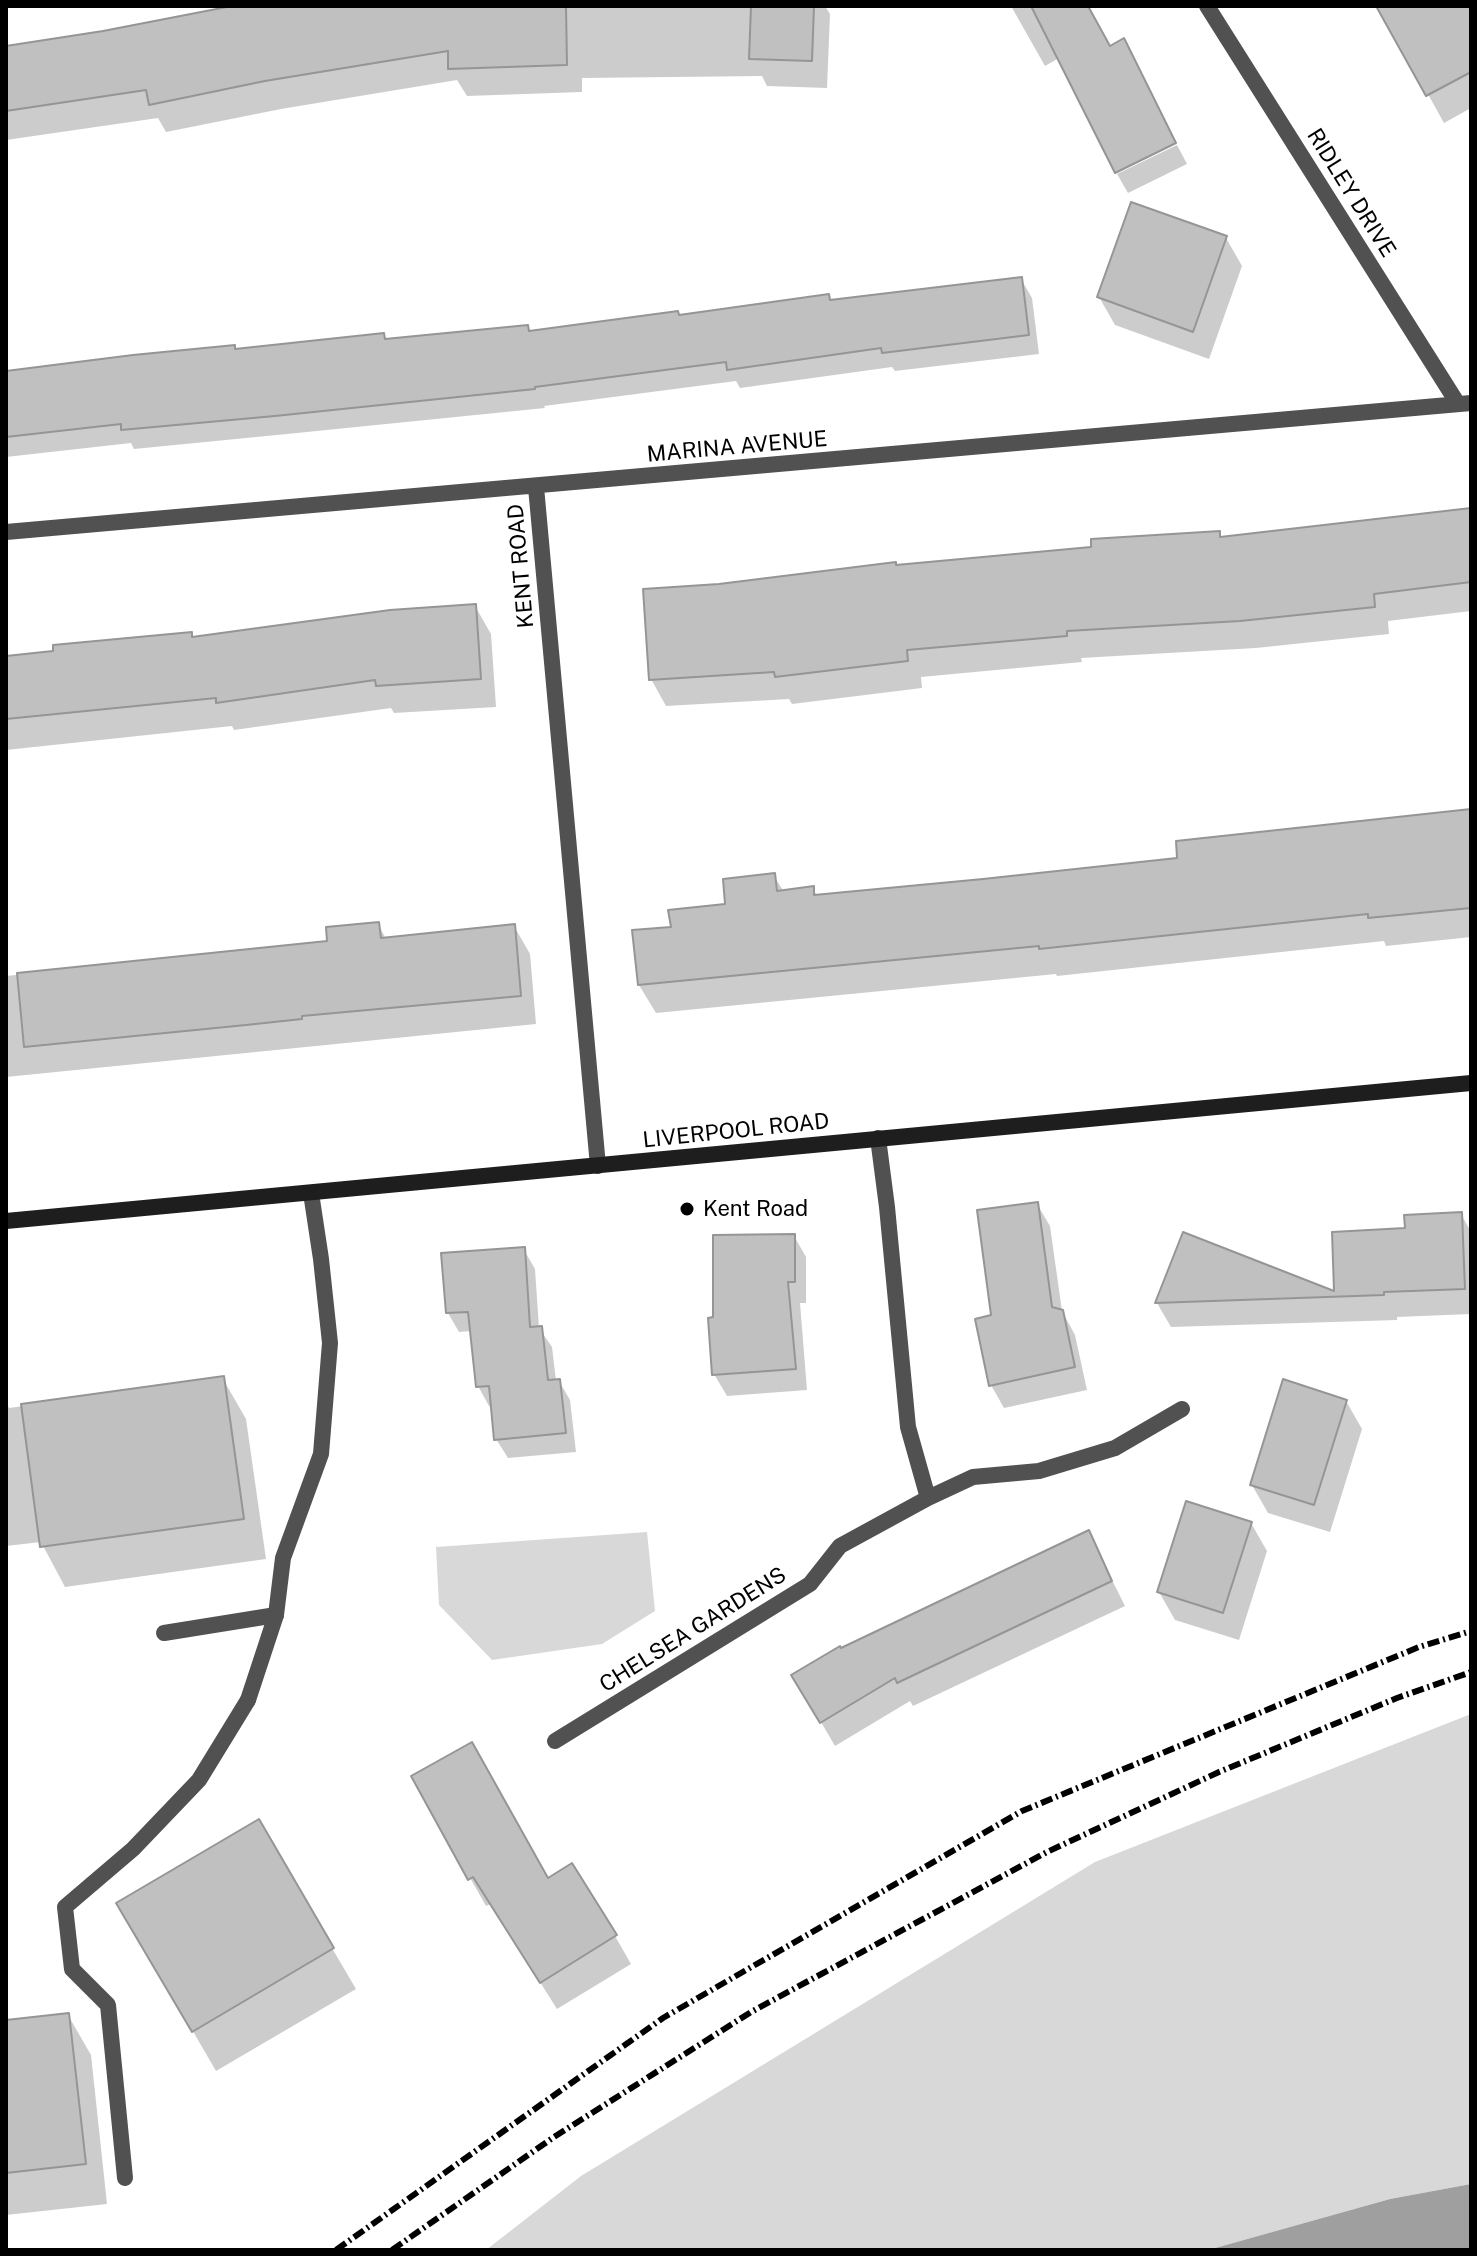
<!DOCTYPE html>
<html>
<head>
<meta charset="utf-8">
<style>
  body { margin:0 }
  #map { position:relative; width:1477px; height:2256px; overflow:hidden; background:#fff; font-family:"Public Sans",sans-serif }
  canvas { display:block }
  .frame { position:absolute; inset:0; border:8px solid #000; pointer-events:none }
</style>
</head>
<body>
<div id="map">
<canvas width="1477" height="2256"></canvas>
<div class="frame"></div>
</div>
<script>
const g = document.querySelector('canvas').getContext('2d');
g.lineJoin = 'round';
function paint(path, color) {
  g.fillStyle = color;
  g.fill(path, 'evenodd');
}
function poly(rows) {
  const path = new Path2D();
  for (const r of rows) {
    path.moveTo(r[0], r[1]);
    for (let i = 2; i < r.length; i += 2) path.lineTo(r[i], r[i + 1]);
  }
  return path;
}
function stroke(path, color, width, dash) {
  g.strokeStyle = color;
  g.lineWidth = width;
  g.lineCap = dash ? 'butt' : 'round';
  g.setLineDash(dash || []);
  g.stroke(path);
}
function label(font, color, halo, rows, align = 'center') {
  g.font = font + ' "Public Sans",sans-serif';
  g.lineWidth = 8;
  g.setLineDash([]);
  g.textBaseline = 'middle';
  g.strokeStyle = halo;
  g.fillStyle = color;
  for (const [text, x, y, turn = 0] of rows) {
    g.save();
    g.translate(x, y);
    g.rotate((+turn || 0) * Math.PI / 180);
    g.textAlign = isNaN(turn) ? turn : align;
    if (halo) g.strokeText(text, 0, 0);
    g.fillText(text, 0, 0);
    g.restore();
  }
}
const green = poly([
  [647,1532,655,1611,602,1644,492,1660,439,1605,436,1547],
  [1471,1714,1471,2184,1390,2199,1208,2250,486,2250,581,2176,1095,1862]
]);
const water = poly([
  [1471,2184,1471,2250,1208,2250,1390,2199]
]);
const shadow = poly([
  [242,6,825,6,830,14,827,88,767,86,762,76,582,78,582,92,467,96,457,80,281,109,166,132,158,118,6,140,6,48,103,33],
  [1011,6,1086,6,1109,48,1135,62,1059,58,1045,66],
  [1379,6,1471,6,1471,108,1444,123],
  [1177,145,1187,164,1128,193,1117,174],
  [1226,238,1242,266,1209,359,1115,325,1099,297],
  [1021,279,1032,298,1039,354,895,371,892,367,740,388,736,381,544,406,545,408,287,434,134,449,131,443,6,457,6,373,383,335,387,341,527,327,531,333,679,317,828,296,831,302],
  [1471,510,1471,611,1388,621,1389,634,1256,648,1081,658,1082,662,921,677,922,688,792,704,789,699,666,706,651,679,896,567,1093,549,1218,533,1222,539],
  [475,606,491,634,496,707,394,713,391,708,234,730,232,726,6,750,6,658,191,634,193,639],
  [1471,811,1471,937,1386,946,1384,941,1057,976,1056,974,656,1013,639,985,673,928,728,906,774,876,784,892,813,888,817,896,1180,860],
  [378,924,386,939,514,926,530,954,536,1024,6,1077,6,976,330,942],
  [1037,1204,1050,1226,1062,1311,1075,1335,1087,1390,1004,1408,991,1385,993,1317],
  [1461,1214,1471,1232,1471,1314,1397,1317,1397,1320,1171,1327,1157,1303,1336,1294,1407,1230],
  [794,1236,806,1257,806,1303,800,1303,807,1390,727,1396,714,1374,715,1319],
  [524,1250,535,1269,539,1328,552,1347,556,1381,559,1381,570,1400,576,1452,508,1458,496,1439,493,1406,489,1406,478,1386,472,1331,459,1332,448,1313],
  [223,1379,246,1419,266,1559,65,1587,41,1542,6,1546,6,1402,9,1408],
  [1346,1401,1362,1429,1330,1532,1268,1513,1252,1485],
  [1251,1523,1267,1551,1239,1640,1175,1620,1159,1592],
  [1088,1532,1125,1606,913,1706,910,1701,835,1746,794,1676,840,1650],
  [413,1777,548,1880,615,1936,631,1964,557,2009,491,1904,486,1906],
  [258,1822,356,1989,216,2071,119,1904],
  [68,2015,91,2055,107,2204,6,2215,6,2022]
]);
const building = poly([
  [232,6,566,6,567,65,448,69,448,51,265,81,149,105,146,90,6,111,6,46,103,31,232,6],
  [751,6,814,6,812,61,749,59,751,6],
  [1031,6,1088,6,1110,46,1124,38,1176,143,1115,173,1031,6],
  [1376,6,1471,6,1471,72,1426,96,1376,6],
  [1131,202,1227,236,1193,332,1097,297,1131,202],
  [1022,277,1029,335,882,353,881,348,727,370,726,362,535,387,535,389,275,416,121,430,121,424,6,437,6,371,133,355,235,345,235,349,384,333,385,339,528,325,529,331,678,311,679,315,829,294,830,300,1022,277],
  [1471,508,1471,582,1374,594,1375,607,1240,621,1067,631,1067,636,907,650,908,661,775,677,774,672,649,680,643,589,719,584,896,562,896,565,1091,547,1091,539,1220,531,1220,537,1471,508],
  [476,604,481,679,376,686,375,680,216,703,216,698,6,719,6,656,53,651,53,645,192,632,192,637,390,610,476,604],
  [1471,809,1471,908,1368,918,1368,914,1039,949,1039,946,638,985,632,930,671,927,668,910,725,904,723,879,775,873,777,891,814,886,814,895,983,879,1177,858,1176,841,1471,809],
  [379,922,381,938,515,924,521,996,302,1016,302,1019,246,1025,24,1047,17,973,327,941,326,927,379,922],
  [1038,1202,1052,1307,1063,1310,1075,1367,989,1386,975,1319,991,1315,977,1210,1038,1202],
  [1462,1212,1465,1289,1384,1292,1384,1295,1155,1303,1183,1232,1334,1291,1332,1232,1405,1228,1404,1215,1462,1212],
  [795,1234,795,1282,788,1282,796,1369,712,1375,708,1318,713,1317,713,1235,795,1234],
  [525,1247,530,1327,542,1326,548,1380,560,1379,566,1433,494,1440,489,1386,476,1387,468,1312,446,1313,441,1253,525,1247],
  [224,1376,244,1519,40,1547,21,1404,224,1376],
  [1283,1379,1347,1400,1314,1505,1250,1485,1283,1379],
  [1186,1501,1252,1522,1223,1613,1157,1592,1186,1501],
  [1089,1530,1112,1581,897,1683,895,1678,820,1723,791,1675,840,1646,841,1648,1089,1530],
  [472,1742,548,1878,572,1863,617,1935,540,1983,473,1877,468,1880,411,1776,472,1742],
  [259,1819,334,1948,192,2032,116,1903,259,1819],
  [69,2013,86,2164,6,2173,6,2020,69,2013]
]);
const lane = poly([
  [164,1633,276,1615],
  [125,2178,108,2005,72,1969,65,1907,133,1849,199,1780,248,1700]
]);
const street = poly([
  [1207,6,1458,404],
  [536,487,598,1166],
  [6,532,1471,403],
  [878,1138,887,1207,908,1427,928,1498],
  [248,1700,276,1615,283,1558,321,1454,330,1343,321,1259,311,1193],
  [555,1741,810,1584,840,1546,928,1498,973,1477,1039,1471,1115,1448,1182,1409]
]);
const secondary = poly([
  [6,1221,1471,1083]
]);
const rail = poly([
  [336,2250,663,2018,1022,1811,1419,1647,1471,1631],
  [392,2250,554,2137,751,2012,1047,1852,1219,1772,1397,1698,1471,1672]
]);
const markers = [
  [687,1209,8,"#000"]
];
const streetNames = [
  ["RIDLEY DRIVE",1351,193,58],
  ["MARINA AVENUE",737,447,-5],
  ["KENT ROAD",521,566,-95],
  ["LIVERPOOL ROAD",736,1131,-6],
  ["CHELSEA GARDENS",693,1630,-32]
];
const poiNames = [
  ["Kent Road",703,1209]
];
paint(green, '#d8d8d8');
paint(water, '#9f9f9f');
paint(shadow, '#0003');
paint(building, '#c0c0c0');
stroke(building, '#959595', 2);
stroke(lane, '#515151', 16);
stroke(street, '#515151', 16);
stroke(secondary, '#1e1e1e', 16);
stroke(rail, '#000', 6, [12, 4, 2, 4]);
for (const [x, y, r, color] of markers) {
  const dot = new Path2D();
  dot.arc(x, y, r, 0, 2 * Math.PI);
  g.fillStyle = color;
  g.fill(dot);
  stroke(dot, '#fff', 3);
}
label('22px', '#000', '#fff', streetNames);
label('22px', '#000', '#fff', poiNames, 'left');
</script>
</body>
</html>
